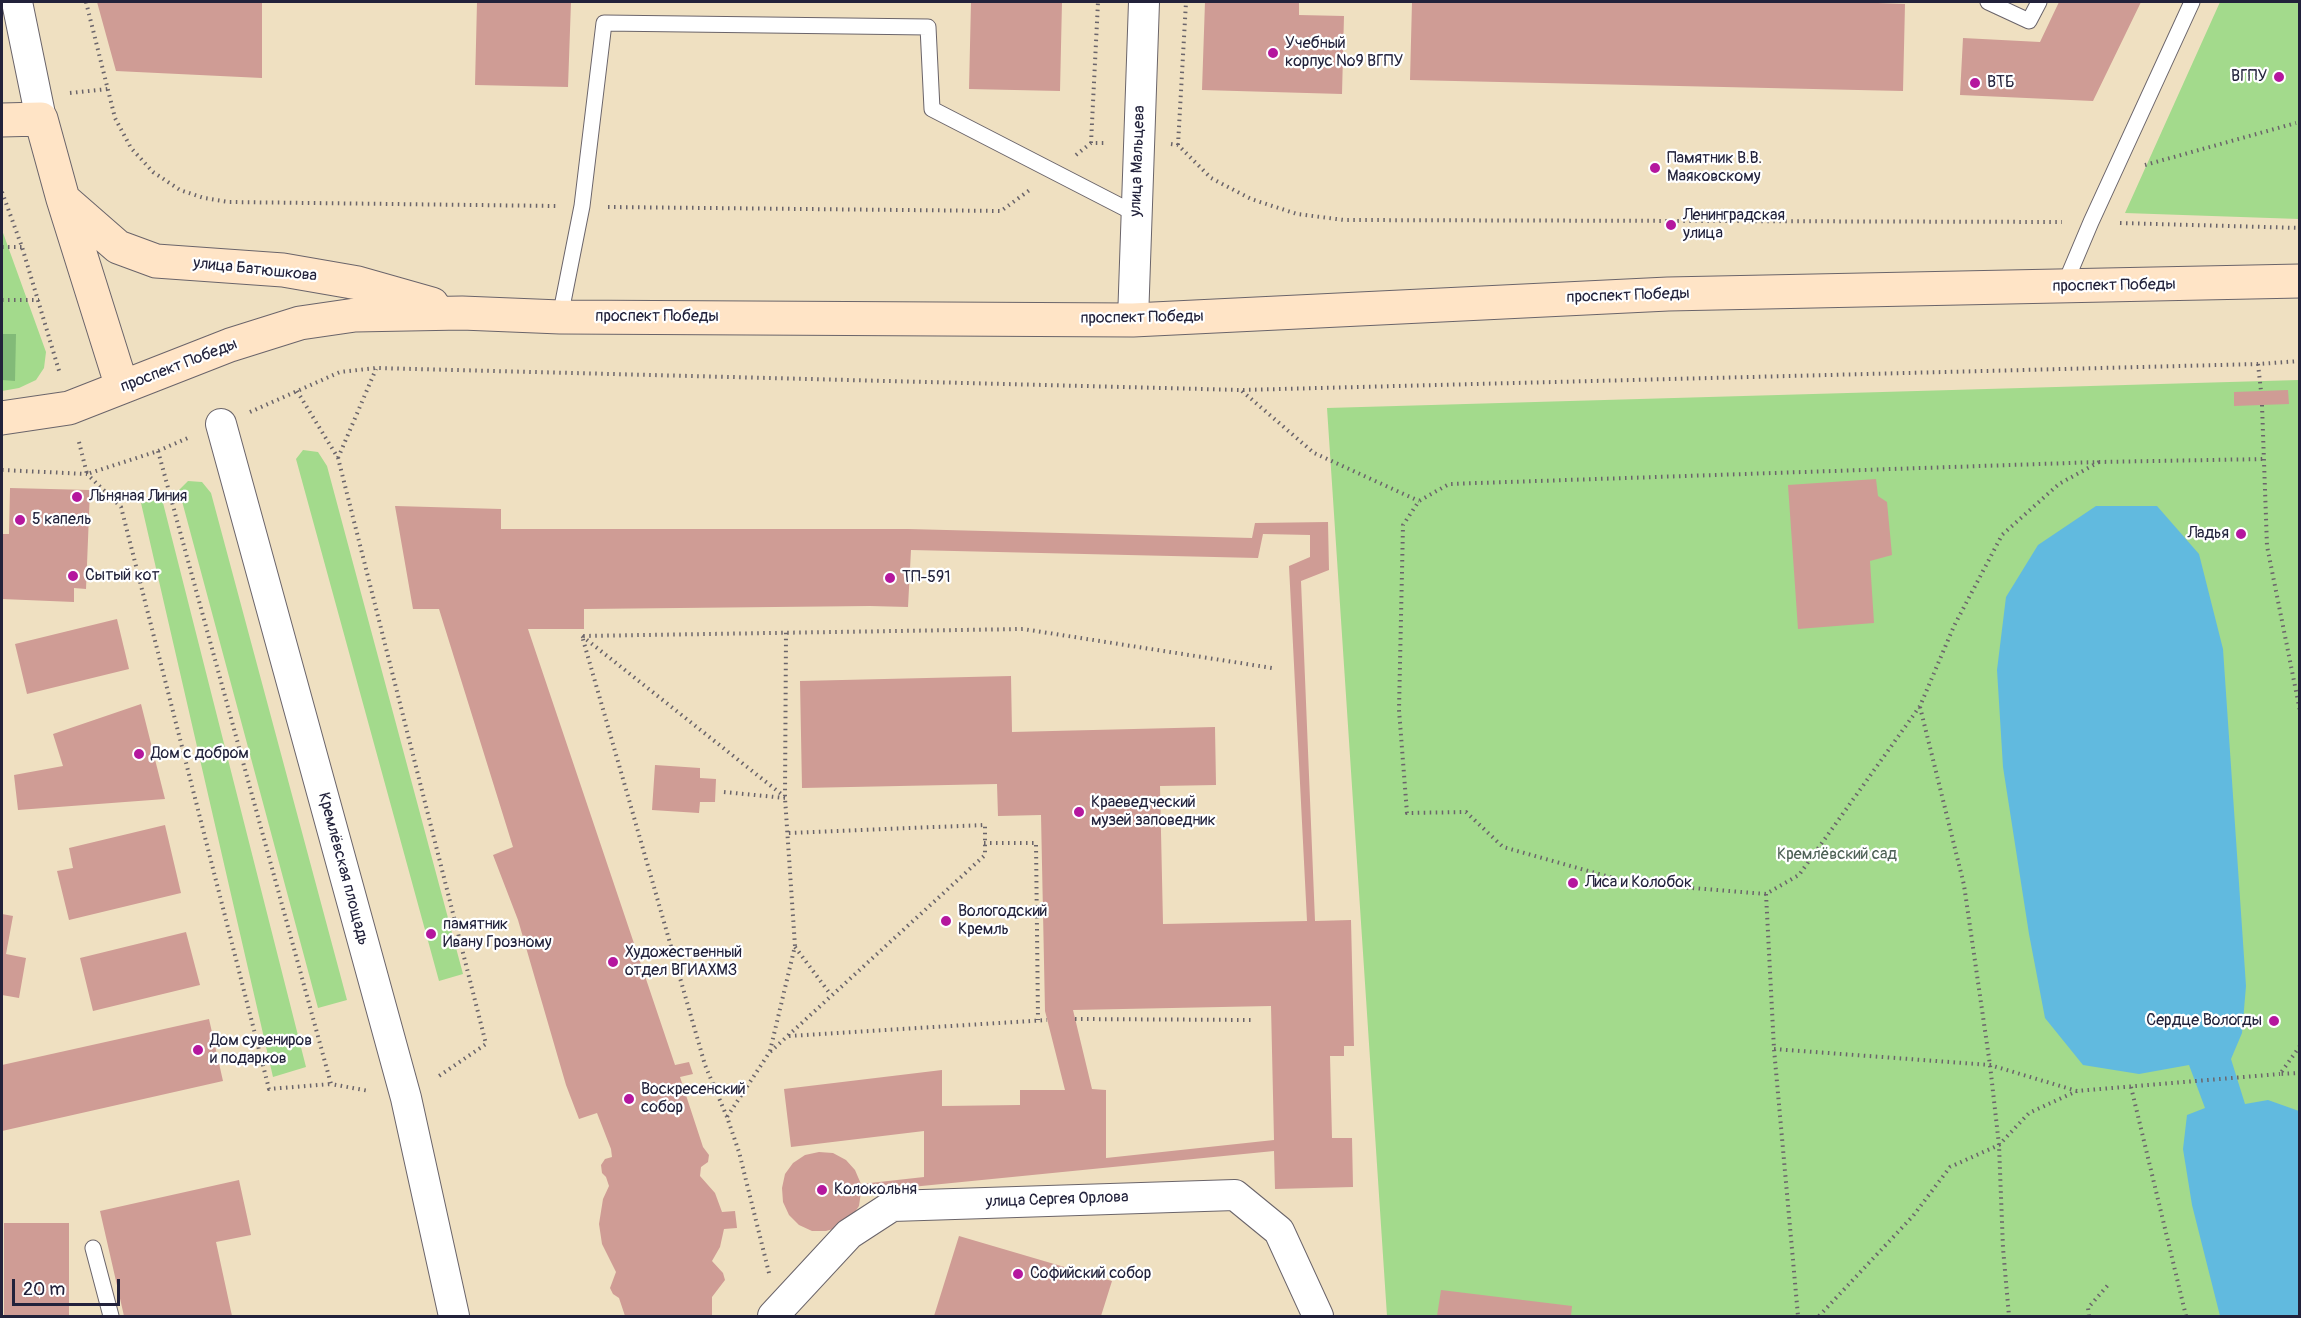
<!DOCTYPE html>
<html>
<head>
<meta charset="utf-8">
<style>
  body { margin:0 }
  #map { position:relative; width:2301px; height:1318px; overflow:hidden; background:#efe0c1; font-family:Pangolin,sans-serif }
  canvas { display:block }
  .frame { position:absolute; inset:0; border:3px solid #22223b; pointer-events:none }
  .scale { position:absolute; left:12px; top:1279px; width:108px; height:27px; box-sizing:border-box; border:3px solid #22223b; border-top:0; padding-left:8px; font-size:18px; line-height:21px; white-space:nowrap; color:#22223b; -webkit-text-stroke:4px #fff; paint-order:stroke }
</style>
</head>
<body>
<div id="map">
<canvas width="2301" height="1318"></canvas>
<div class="frame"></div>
<div class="scale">20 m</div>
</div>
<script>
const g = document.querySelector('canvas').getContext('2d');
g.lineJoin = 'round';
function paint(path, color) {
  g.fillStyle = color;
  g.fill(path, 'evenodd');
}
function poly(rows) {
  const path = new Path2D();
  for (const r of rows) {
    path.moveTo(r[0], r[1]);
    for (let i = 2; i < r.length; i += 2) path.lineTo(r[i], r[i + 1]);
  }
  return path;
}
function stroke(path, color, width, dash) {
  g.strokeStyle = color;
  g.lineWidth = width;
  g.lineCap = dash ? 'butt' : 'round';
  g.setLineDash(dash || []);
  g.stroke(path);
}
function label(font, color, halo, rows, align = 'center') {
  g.font = font + ' Pangolin,sans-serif';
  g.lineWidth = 4.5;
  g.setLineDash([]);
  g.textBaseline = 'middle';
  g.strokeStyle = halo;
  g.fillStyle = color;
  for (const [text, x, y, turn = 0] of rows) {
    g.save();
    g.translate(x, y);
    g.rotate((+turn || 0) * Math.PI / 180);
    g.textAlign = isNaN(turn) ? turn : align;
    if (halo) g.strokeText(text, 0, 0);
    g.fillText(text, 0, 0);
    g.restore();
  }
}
const green = poly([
  [2220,2,2299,2,2299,219,2125,213],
  [2,230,46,352,44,368,36,380,19,388,2,391],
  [2299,380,2299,1316,1387,1316,1327,408],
  [303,450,318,452,327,466,463,974,439,981,296,459],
  [188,481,202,482,211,493,347,1000,318,1008,179,490],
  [162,499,306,1067,273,1077,141,503]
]);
const forest = poly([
  [2,334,16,334,15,381,2,380]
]);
const water = poly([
  [2096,506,2157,506,2199,554,2223,649,2246,986,2242,1033,2231,1059,2245,1104,2268,1100,2299,1111,2299,1316,2220,1316,2192,1205,2183,1149,2187,1115,2205,1108,2189,1065,2139,1074,2083,1065,2045,1018,2029,934,2003,767,1997,670,2006,597,2038,545]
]);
const building = poly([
  [97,2,262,2,262,78,116,71],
  [477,2,571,2,568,87,475,85],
  [971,2,1062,2,1060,91,969,89],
  [1205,2,1299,2,1299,15,1344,16,1342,94,1202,90],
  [1412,2,1851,2,1905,4,1903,91,1410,80],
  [2059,2,2141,2,2093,101,1960,95,1963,38,2040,42],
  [2288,390,2289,404,2234,406,2234,392],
  [1876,479,1878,496,1887,502,1892,555,1870,561,1874,623,1798,629,1788,485],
  [10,488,90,490,86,589,74,588,74,602,2,599,2,534,9,534],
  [395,506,501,509,501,529,908,529,1252,538,1255,523,1328,522,1329,570,1301,581,1315,921,1351,920,1354,1046,1344,1046,1344,1056,1330,1056,1332,1138,1352,1138,1353,1187,1275,1189,1274,1151,861,1192,859,1206,851,1218,840,1227,826,1231,812,1231,799,1225,789,1215,783,1202,782,1188,785,1174,793,1163,805,1155,819,1152,833,1153,846,1160,855,1170,861,1184,924,1177,924,1131,791,1147,784,1089,942,1070,942,1106,1020,1105,1020,1090,1065,1090,1045,1011,1041,815,998,816,997,784,802,788,800,681,1011,676,1012,732,1215,727,1216,785,1160,786,1163,924,1307,921,1289,566,1310,557,1310,535,1263,534,1258,558,911,550,908,607,870,606,584,609,584,629,528,629,675,1065,689,1062,693,1074,680,1077,703,1147,709,1155,708,1162,701,1167,700,1176,715,1193,722,1212,735,1211,737,1228,724,1229,720,1247,712,1261,723,1273,725,1280,712,1297,712,1316,625,1316,619,1298,613,1294,610,1288,616,1272,602,1244,599,1224,603,1199,609,1186,606,1177,602,1173,601,1165,605,1159,612,1157,611,1149,597,1113,579,1119,566,1085,518,920,493,855,513,847,439,609,413,609],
  [1271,1006,1274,1140,1106,1158,1106,1090,1092,1089,1073,1010],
  [117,619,129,669,27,694,15,644],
  [141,704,165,799,18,810,14,775,63,766,53,734],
  [655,765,700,768,700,778,716,779,715,802,700,802,699,813,652,810],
  [165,825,181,893,69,920,57,871,73,868,69,848],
  [2,914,13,916,6,954,26,958,19,998,2,995],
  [186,932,200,985,93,1011,80,958],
  [209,1019,223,1081,2,1131,2,1065],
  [239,1180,251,1235,216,1242,232,1316,124,1316,100,1211],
  [4,1223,69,1223,69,1316,4,1316],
  [959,1236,1112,1281,1101,1316,934,1316],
  [1441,1290,1572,1306,1571,1316,1437,1316]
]);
const path = poly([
  [86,2,115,118,131,148,153,172,180,190,204,198,229,202,556,206],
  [70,93,108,89],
  [1091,143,1098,2],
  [1171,144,1178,145,1211,178,1251,199,1297,214,1344,220,2062,222],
  [1178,145,1186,2],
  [1076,155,1091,143,1106,143],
  [2145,165,2296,123],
  [2,192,22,247,60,374],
  [608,207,1001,211,1031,189],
  [2120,223,2300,228],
  [2,247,22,247],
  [2,300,39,300],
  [2258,364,2261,391],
  [297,391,338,458,486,1044,436,1078],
  [1242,391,1314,453,1419,501],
  [2262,405,2267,546,2300,711],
  [250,412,340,372,376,368,1241,390,2258,364,2300,361],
  [79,442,87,474,158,451,190,437],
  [158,451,331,1084,369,1091],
  [338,458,376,369],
  [2099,462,2059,484,2002,535,1954,626,1920,706,1799,875,1766,894,1631,883,1503,847,1466,812,1407,813,1399,710,1403,525,1419,501,1449,484,2099,462,2265,459],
  [2,470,87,474,121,507,269,1089,331,1084],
  [582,636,785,797],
  [1920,707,1964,885,1990,1065,1999,1145,2003,1248,2009,1316],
  [724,792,785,798],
  [984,843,1036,843,1038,1020],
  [1766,894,1774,1049,1798,1316],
  [795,947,831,995],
  [1075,1019,1251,1020],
  [789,1036,1047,1020],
  [2300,1046,2280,1074,2300,1073],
  [1774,1049,1990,1065,2077,1091,2280,1074],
  [770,1051,795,946,785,798,786,632],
  [2131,1087,2186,1316],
  [727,1117,705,1065,582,636,1023,629,1272,668],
  [769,1273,739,1152,727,1117,769,1053,985,855,985,825,788,833],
  [1819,1316,1913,1216,1950,1167,1999,1145,2029,1113,2077,1091],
  [2089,1316,2088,1308,2108,1285]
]);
const lane = poly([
  [1988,2,2029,21,2039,2],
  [2064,286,2091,222,2192,2],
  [560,317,582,206,604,23,928,27,932,109,1136,214],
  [93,1248,111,1316]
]);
const street = poly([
  [17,2,41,119],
  [1133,320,1144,2],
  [221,424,406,1098,454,1316],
  [773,1316,849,1234,892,1206,1235,1195,1279,1231,1318,1316]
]);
const secondary = poly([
  [2,120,41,119,63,199,122,387],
  [63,199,118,247,156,261,283,270,358,283,432,304],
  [2,418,69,408,230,345,300,323,355,315,462,313,560,317,1133,320,1668,294,2300,281]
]);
const markers = [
  [1273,53,6,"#b5179e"],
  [2279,77,6,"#b5179e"],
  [1975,83,6,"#b5179e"],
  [1655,168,6,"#b5179e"],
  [1671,225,6,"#b5179e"],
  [77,497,6,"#b5179e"],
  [20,520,6,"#b5179e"],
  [2241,534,6,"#b5179e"],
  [73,576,6,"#b5179e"],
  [890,578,6,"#b5179e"],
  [139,754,6,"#b5179e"],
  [1079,812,6,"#b5179e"],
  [1573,883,6,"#b5179e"],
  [946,921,6,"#b5179e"],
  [431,934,6,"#b5179e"],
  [613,962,6,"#b5179e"],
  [2274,1021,6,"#b5179e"],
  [198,1050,6,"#b5179e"],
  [629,1099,6,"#b5179e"],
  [822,1190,6,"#b5179e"],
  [1018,1274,6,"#b5179e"]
];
const poiNames = [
  ["Учебный",1285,44],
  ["корпус №9 ВГПУ",1285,62],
  ["ВГПУ",2267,77,"right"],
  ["ВТБ",1987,83],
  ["Памятник В.В.",1667,159],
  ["Маяковскому",1667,177],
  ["Ленинградская",1683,216],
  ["улица",1683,234],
  ["Льняная Линия",89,497],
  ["5 капель",32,520],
  ["Ладья",2229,534,"right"],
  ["Сытый кот",85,576],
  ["ТП-591",902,578],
  ["Дом с добром",151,754],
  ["Краеведческий",1091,803],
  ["музей заповедник",1091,821],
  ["Лиса и Колобок",1585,883],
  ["Вологодский",958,912],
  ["Кремль",958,930],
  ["памятник",443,925],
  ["Ивану Грозному",443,943],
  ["Художественный",625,953],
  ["отдел ВГИАХМЗ",625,971],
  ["Сердце Вологды",2262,1021,"right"],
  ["Дом сувениров",210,1041],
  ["и подарков",210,1059],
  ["Воскресенский",641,1090],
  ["собор",641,1108],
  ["Колокольня",834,1190],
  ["Софийский собор",1030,1274]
];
const streetNames = [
  ["улица Мальцева",1138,161,-88],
  ["улица Батюшкова",255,270,6],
  ["проспект Победы",2114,286,-1],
  ["проспект Победы",1628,296,-2],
  ["проспект Победы",657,317],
  ["проспект Победы",1142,318,-1],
  ["проспект Победы",179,366,-21],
  ["Кремлёвская площадь",343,869,75],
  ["улица Сергея Орлова",1057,1200,-2]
];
const parkNames = [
  ["Кремлёвский сад",1837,855]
];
paint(green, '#a3da8c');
paint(forest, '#82ba78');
paint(water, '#61badf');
paint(building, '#cf9c95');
stroke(lane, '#6a646a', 17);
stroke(street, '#6a646a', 32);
stroke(secondary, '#6a646a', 35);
stroke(path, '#6a646a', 4, [1.5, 4.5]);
stroke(lane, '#fff', 15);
stroke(street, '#fff', 30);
stroke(secondary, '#ffe4c6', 33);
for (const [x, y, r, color] of markers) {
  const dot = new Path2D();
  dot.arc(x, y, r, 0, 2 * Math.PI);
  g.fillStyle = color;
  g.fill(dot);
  stroke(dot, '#fff', 2);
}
label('16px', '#22223b', '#fff', poiNames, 'left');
label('16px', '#22223b', '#fff', streetNames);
label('16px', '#4f6257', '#fff', parkNames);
</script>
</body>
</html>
